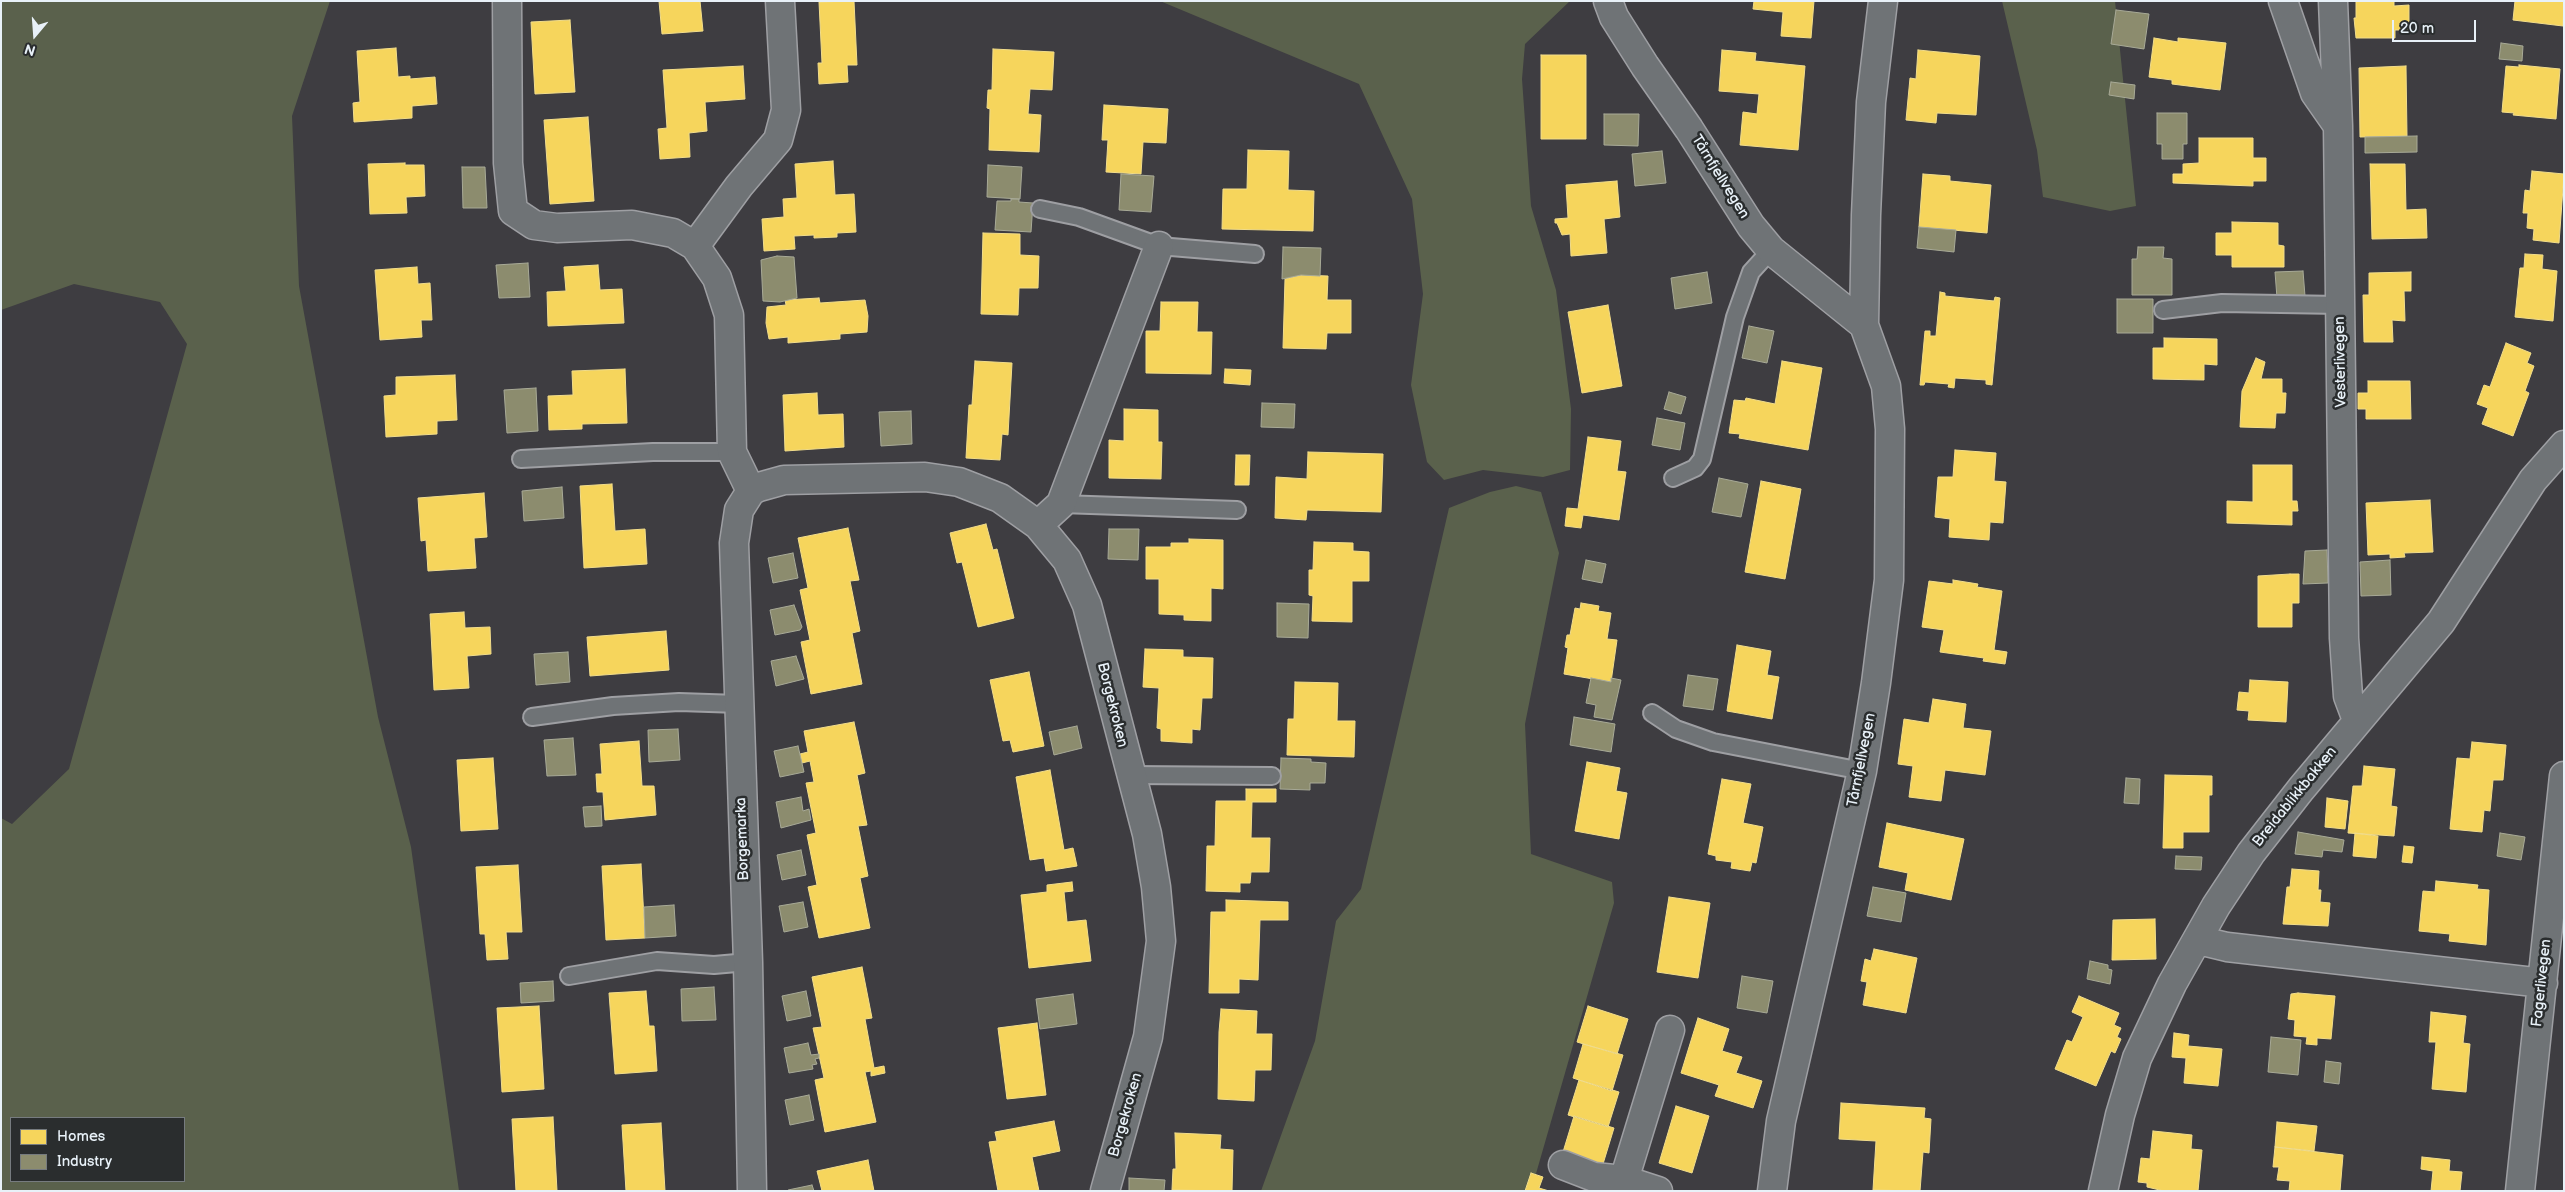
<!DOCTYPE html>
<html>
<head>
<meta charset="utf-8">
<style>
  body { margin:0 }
  #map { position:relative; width:2565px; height:1192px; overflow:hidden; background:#3e3d41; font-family:"Balsamiq Sans",sans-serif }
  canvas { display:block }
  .frame { position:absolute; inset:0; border:2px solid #e8f1f8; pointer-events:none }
  .legend { position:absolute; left:10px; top:1117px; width:175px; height:65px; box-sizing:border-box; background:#2a2d2e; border:1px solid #767b7f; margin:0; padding:6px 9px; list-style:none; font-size:15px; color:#e8f1f8 }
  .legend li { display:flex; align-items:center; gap:10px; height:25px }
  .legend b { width:25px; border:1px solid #767b7f }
  .north { position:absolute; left:10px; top:10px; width:50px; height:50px; -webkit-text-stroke:4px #2a2d2e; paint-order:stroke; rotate:198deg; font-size:14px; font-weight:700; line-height:20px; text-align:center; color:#e8f1f8 }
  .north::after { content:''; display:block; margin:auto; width:18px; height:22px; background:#e8f1f8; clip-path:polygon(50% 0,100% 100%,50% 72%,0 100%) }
  .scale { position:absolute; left:2392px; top:20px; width:84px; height:22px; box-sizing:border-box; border:2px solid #e8f1f8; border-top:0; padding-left:6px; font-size:15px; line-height:18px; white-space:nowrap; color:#e8f1f8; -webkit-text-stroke:4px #2a2d2e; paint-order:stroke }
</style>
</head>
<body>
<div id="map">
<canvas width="2565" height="1192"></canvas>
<div class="frame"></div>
<ul class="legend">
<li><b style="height:14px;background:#f6d55c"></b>Homes</li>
<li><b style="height:14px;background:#8c8c6e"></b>Industry</li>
</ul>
<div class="north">N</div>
<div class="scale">20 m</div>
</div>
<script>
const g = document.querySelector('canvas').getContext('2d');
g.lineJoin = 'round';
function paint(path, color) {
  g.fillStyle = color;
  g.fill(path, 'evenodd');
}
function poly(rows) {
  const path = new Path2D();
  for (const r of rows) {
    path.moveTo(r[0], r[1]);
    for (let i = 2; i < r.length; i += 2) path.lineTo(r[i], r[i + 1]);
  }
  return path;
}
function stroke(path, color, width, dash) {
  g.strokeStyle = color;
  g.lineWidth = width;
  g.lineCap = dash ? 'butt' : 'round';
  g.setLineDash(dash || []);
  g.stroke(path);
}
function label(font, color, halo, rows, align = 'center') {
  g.font = font + ' "Balsamiq Sans",sans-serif';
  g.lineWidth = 5;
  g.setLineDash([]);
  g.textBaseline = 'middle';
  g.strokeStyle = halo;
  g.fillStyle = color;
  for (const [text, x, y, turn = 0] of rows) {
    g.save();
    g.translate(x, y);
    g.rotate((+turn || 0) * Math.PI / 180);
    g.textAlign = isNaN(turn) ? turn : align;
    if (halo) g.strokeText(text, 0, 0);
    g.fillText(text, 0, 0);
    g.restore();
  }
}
const green = poly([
  [1,1,330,1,292,116,299,286,378,717,411,847,459,1191,1,1191,1,818,12,824,69,769,187,344,160,302,74,284,1,310],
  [11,1118,184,1118,184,1181,11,1181],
  [1160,1,1570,1,1525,44,1522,79,1531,206,1556,290,1571,409,1570,470,1543,477,1483,470,1444,480,1427,462,1411,385,1423,294,1412,199,1359,84],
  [2002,1,2115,1,2136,206,2110,211,2043,197,2037,150],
  [1516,486,1541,492,1559,553,1525,724,1531,854,1612,882,1614,903,1531,1191,1261,1191,1315,1041,1336,921,1361,889,1449,508,1490,492]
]);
const homes = poly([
  [659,1,700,1,703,31,662,34,659,1],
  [854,1,857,65,847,65,848,82,819,84,818,63,822,63,819,2,854,1],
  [1754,1,1814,1,1811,38,1781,36,1783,12,1753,9,1754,1],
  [2356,1,2394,1,2394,6,2409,5,2409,30,2395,30,2395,38,2356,38,2354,18,2356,18,2356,1],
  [2515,1,2564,1,2563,26,2513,20,2515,1],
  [570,20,575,92,535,94,531,22,570,20],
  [2154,38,2178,42,2178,38,2226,43,2220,90,2172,84,2172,80,2149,77,2154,38],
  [396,48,398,77,410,76,410,79,435,77,437,104,412,106,412,118,354,122,353,103,360,102,357,51,396,48],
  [993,49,1054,52,1052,90,1030,89,1028,114,1041,115,1039,152,989,150,990,109,987,108,988,90,992,90,993,49],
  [1722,50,1756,53,1755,61,1805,66,1798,150,1740,145,1743,112,1757,114,1759,94,1719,91,1722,50],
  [1918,50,1980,56,1976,115,1937,113,1936,123,1906,120,1910,78,1916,79,1918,50],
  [1541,55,1586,55,1586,139,1541,139,1541,55],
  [2519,65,2560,69,2556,119,2513,115,2514,113,2502,112,2506,66,2519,67,2519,65],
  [743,66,745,99,705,102,707,131,689,133,690,157,660,159,658,129,667,128,663,70,743,66],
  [2406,66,2407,136,2360,137,2359,68,2406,66],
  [1104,105,1168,109,1166,143,1143,142,1141,174,1106,172,1108,140,1102,140,1104,105],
  [588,117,594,201,550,204,544,120,588,117],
  [2199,138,2253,138,2253,158,2266,158,2266,181,2253,181,2253,186,2173,183,2173,174,2183,174,2183,164,2199,163,2199,138],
  [1248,150,1289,151,1288,190,1314,191,1313,231,1222,229,1223,189,1247,189,1248,150],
  [833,161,835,195,854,194,856,232,837,233,837,237,814,238,814,235,794,236,795,249,764,251,762,219,784,217,783,199,797,198,795,164,833,161],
  [405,163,405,165,424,165,425,196,406,197,407,213,370,214,368,164,405,163],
  [2370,164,2405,164,2406,210,2426,209,2427,238,2372,239,2370,164],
  [2532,171,2564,174,2559,243,2533,240,2534,229,2527,228,2528,213,2523,213,2525,190,2530,191,2532,171],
  [1923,174,1950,176,1950,181,1991,185,1987,233,1919,227,1923,174],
  [1617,181,1620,217,1604,219,1607,253,1571,256,1570,234,1562,235,1557,223,1555,223,1555,219,1568,218,1566,185,1617,181],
  [2232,222,2278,223,2278,245,2284,246,2284,267,2232,267,2232,255,2216,255,2216,233,2232,233,2232,222],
  [983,233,1020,234,1020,255,1039,256,1038,288,1019,288,1018,315,981,314,983,233],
  [2525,254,2543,255,2542,269,2557,271,2553,321,2515,317,2520,268,2524,268,2525,254],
  [598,265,600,290,622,289,624,323,548,326,547,292,566,291,564,267,598,265],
  [417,267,418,284,430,283,432,320,421,320,422,337,380,340,375,270,417,267],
  [2411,272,2411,291,2404,291,2405,321,2392,320,2393,342,2364,342,2363,295,2369,295,2369,273,2411,272],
  [1301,275,1328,276,1327,300,1351,300,1351,333,1327,333,1326,349,1283,348,1285,279,1301,275],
  [1940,292,1945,293,1945,296,1994,301,1995,297,2000,298,1992,385,1986,384,1986,380,1955,378,1954,388,1948,387,1949,384,1925,382,1924,385,1920,385,1925,331,1930,331,1930,336,1936,336,1940,292],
  [819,298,820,303,865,300,868,316,867,332,840,334,840,339,788,343,788,337,769,339,766,323,767,307,786,305,785,300,819,298],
  [1161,302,1198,302,1197,332,1212,332,1211,374,1146,373,1146,331,1160,331,1161,302],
  [1608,305,1622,386,1582,393,1568,312,1608,305],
  [2164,338,2217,339,2217,365,2204,364,2204,380,2153,379,2153,348,2164,348,2164,338],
  [2506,343,2531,353,2527,363,2534,366,2525,391,2529,393,2513,436,2482,424,2488,408,2477,404,2484,385,2490,387,2506,343],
  [2256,358,2265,362,2261,379,2282,379,2282,393,2286,393,2285,413,2276,413,2275,428,2240,427,2242,391,2256,358],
  [975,361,1012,363,1008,435,1002,434,1000,460,966,458,969,405,972,405,975,361],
  [1782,361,1822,368,1808,450,1739,438,1740,434,1729,433,1734,400,1745,401,1746,398,1775,404,1782,361],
  [625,369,627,423,582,424,582,429,549,430,548,396,573,395,572,371,625,369],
  [1225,369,1251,370,1250,385,1224,383,1225,369],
  [455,375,457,420,437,421,437,434,386,437,384,396,396,395,396,377,455,375],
  [2368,381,2410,381,2411,419,2366,419,2366,409,2358,409,2358,393,2368,393,2368,381],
  [817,393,818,415,843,414,844,447,785,451,783,395,817,393],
  [1124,409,1158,410,1158,442,1162,442,1161,479,1109,478,1109,440,1124,441,1124,409],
  [1588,437,1621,441,1617,471,1626,472,1619,520,1583,515,1581,528,1565,526,1567,508,1578,509,1588,437],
  [1955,450,1996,453,1994,481,2006,482,2003,523,1990,522,1989,540,1949,537,1950,519,1935,517,1938,477,1953,477,1955,450],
  [1308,452,1383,454,1381,512,1307,510,1306,520,1275,518,1276,477,1307,479,1308,452],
  [1236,455,1250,455,1249,485,1235,485,1236,455],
  [2253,465,2292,465,2292,501,2297,501,2298,511,2292,511,2292,525,2227,523,2227,501,2253,502,2253,465],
  [1761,481,1801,489,1785,579,1745,572,1761,481],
  [612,484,615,531,645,529,647,564,584,568,580,486,612,484],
  [484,493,487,537,474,538,476,568,428,571,426,540,421,541,418,498,484,493],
  [2430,500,2433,552,2404,553,2405,557,2390,558,2390,554,2368,555,2366,503,2430,500],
  [986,524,993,550,997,549,1014,618,978,627,962,562,957,563,950,533,986,524],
  [848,528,859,580,850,581,860,631,852,633,862,684,811,694,801,642,810,640,800,590,808,588,798,538,848,528],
  [1189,539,1223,540,1223,589,1211,588,1211,621,1184,620,1184,615,1159,614,1159,579,1146,579,1146,547,1171,547,1171,543,1189,543,1189,539],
  [1314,542,1353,543,1353,551,1369,552,1369,581,1352,581,1352,622,1312,621,1313,596,1309,595,1309,570,1313,570,1314,542],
  [2290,574,2299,574,2299,603,2292,603,2292,627,2258,627,2258,576,2290,574],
  [1953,580,1978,584,1977,587,2002,591,1994,650,2007,652,2005,664,1983,661,1984,658,1940,652,1944,630,1922,627,1929,581,1953,584,1953,580],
  [1581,603,1599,606,1598,611,1611,613,1607,639,1617,640,1611,682,1564,674,1568,648,1565,647,1567,635,1570,635,1575,608,1580,609,1581,603],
  [464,612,465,628,490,627,491,654,467,656,469,688,434,690,430,614,464,612],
  [666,631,669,670,590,676,587,637,666,631],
  [1737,645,1771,651,1767,675,1779,677,1772,719,1727,711,1737,645],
  [1145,649,1183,650,1183,657,1213,658,1212,698,1202,698,1200,730,1192,729,1192,743,1161,741,1161,729,1157,728,1159,688,1143,687,1145,649],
  [1029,672,1044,746,1013,752,1010,740,1003,741,990,680,1029,672],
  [2250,680,2288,682,2286,722,2248,720,2249,711,2237,710,2239,692,2249,693,2250,680],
  [1295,682,1338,683,1337,721,1355,721,1354,757,1287,755,1288,719,1294,719,1295,682],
  [1933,699,1966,704,1963,728,1991,731,1985,775,1945,770,1941,801,1909,797,1913,766,1898,764,1904,719,1929,723,1933,699],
  [854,722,865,773,857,775,867,825,858,826,868,876,860,878,870,928,819,938,808,887,817,885,807,835,816,833,806,783,814,782,810,761,802,763,800,754,808,752,804,731,854,722],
  [639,741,642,786,654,786,656,815,605,820,603,792,597,792,596,774,602,774,600,744,639,741],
  [2472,742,2506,745,2503,780,2493,780,2490,811,2484,810,2482,832,2450,829,2457,758,2470,759,2472,742],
  [493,758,498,829,461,831,457,760,493,758],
  [1587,762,1620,768,1616,791,1627,793,1619,839,1575,831,1587,762],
  [2364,766,2395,769,2391,806,2397,807,2394,836,2348,833,2353,786,2362,786,2364,766],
  [1050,770,1064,850,1073,848,1077,866,1046,871,1044,858,1030,860,1016,777,1050,770],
  [2165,775,2212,776,2212,795,2209,795,2209,832,2183,832,2183,848,2163,848,2165,775],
  [1722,779,1751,784,1743,823,1763,827,1756,863,1752,862,1750,871,1731,868,1732,862,1716,860,1716,856,1708,854,1722,779],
  [1246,789,1276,789,1276,802,1252,802,1251,838,1270,838,1269,872,1251,872,1250,883,1240,883,1240,892,1206,891,1207,846,1215,846,1216,801,1246,801,1246,789],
  [2327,798,2348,801,2345,829,2325,827,2327,798],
  [1887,823,1964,839,1951,900,1905,890,1908,873,1879,867,1887,823],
  [2355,833,2378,836,2376,858,2353,856,2355,833],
  [2404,846,2414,847,2412,863,2402,862,2404,846],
  [641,864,645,938,606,940,602,866,641,864],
  [518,865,522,932,506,932,508,959,487,960,485,934,480,934,476,867,518,865],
  [2292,869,2319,871,2318,890,2321,890,2320,902,2330,903,2328,926,2283,924,2287,887,2290,887,2292,869],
  [2436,881,2478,885,2477,889,2489,890,2486,945,2449,941,2450,934,2419,931,2423,891,2435,892,2436,881],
  [1072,882,1073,891,1064,892,1067,922,1086,920,1091,961,1029,968,1021,895,1047,892,1047,885,1072,882],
  [1669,897,1710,903,1698,978,1657,972,1669,897],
  [1226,900,1288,902,1288,920,1260,920,1258,980,1239,979,1239,993,1209,993,1211,912,1226,912,1226,900],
  [2155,919,2156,959,2112,960,2113,920,2155,919],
  [1874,949,1917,958,1906,1013,1863,1005,1867,982,1861,981,1865,959,1871,961,1874,949],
  [862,967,872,1018,865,1019,874,1068,884,1066,885,1073,871,1076,871,1071,865,1072,876,1122,825,1132,815,1080,824,1078,813,1028,822,1027,812,977,862,967],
  [646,991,649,1026,654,1026,657,1071,615,1074,609,993,646,991],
  [2298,993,2335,996,2331,1039,2317,1038,2317,1045,2306,1044,2307,1037,2294,1036,2295,1020,2288,1019,2291,994,2298,993],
  [2079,996,2119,1013,2114,1025,2121,1028,2117,1037,2121,1039,2115,1053,2111,1051,2096,1086,2055,1069,2067,1040,2072,1042,2083,1017,2072,1012,2079,996],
  [539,1006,544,1089,502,1092,497,1008,539,1006],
  [1588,1006,1628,1019,1617,1054,1577,1042,1588,1006],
  [1221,1009,1257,1011,1256,1034,1272,1034,1271,1070,1255,1070,1254,1101,1218,1099,1219,1032,1221,1009],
  [2431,1012,2466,1016,2463,1043,2470,1044,2466,1092,2432,1089,2436,1042,2429,1042,2431,1012],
  [1698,1018,1729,1029,1722,1051,1742,1057,1736,1073,1762,1081,1753,1108,1715,1096,1719,1085,1681,1073,1698,1018],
  [1037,1023,1046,1095,1007,1099,998,1028,1037,1023],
  [2174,1033,2189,1035,2188,1046,2222,1049,2218,1086,2184,1083,2186,1058,2172,1057,2174,1033],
  [1583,1044,1623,1055,1612,1091,1573,1078,1583,1044],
  [1579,1080,1619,1092,1608,1127,1568,1115,1579,1080],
  [1841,1103,1925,1108,1924,1118,1931,1119,1929,1153,1923,1152,1920,1191,1873,1190,1876,1141,1839,1139,1841,1103],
  [1676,1106,1709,1116,1692,1173,1659,1163,1676,1106],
  [1574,1116,1614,1128,1603,1164,1563,1152,1574,1116],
  [553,1117,557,1191,516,1191,512,1119,553,1117],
  [1054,1121,1060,1151,1032,1157,1039,1191,998,1191,989,1142,997,1141,995,1132,1054,1121],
  [2277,1122,2317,1126,2314,1151,2275,1147,2277,1122],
  [661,1123,665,1191,626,1191,622,1125,661,1123],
  [2153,1131,2192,1135,2191,1149,2202,1150,2198,1191,2164,1191,2147,1187,2147,1183,2138,1182,2141,1158,2150,1159,2153,1131],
  [1175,1133,1221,1135,1220,1149,1233,1150,1232,1191,1172,1190,1173,1169,1176,1169,1175,1133],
  [2275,1147,2343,1155,2340,1191,2289,1191,2290,1181,2277,1180,2279,1167,2273,1167,2275,1147],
  [2422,1157,2450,1160,2449,1171,2462,1172,2460,1191,2431,1191,2433,1171,2421,1169,2422,1157],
  [868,1160,874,1191,822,1191,817,1171,868,1160],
  [1531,1173,1543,1177,1539,1188,1549,1191,1525,1191,1531,1173]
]);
const industry = poly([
  [2116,10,2149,14,2144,49,2111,44,2116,10],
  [2501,43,2523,46,2522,61,2499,59,2501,43],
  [2111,82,2135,85,2134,99,2109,95,2111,82],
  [2157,113,2187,113,2187,144,2183,144,2183,159,2162,159,2162,144,2157,144,2157,113],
  [1604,114,1639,114,1638,146,1604,145,1604,114],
  [2417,136,2417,152,2365,153,2365,137,2417,136],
  [1662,151,1666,183,1635,186,1632,154,1662,151],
  [988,165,1022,167,1020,199,987,197,988,165],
  [462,167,485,167,487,208,463,208,462,167],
  [1121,174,1154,176,1151,212,1119,210,1121,174],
  [1011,199,1019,199,1019,202,1033,203,1031,232,995,230,997,201,1011,201,1011,199],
  [1919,227,1956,230,1954,252,1917,248,1919,227],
  [1283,247,1321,248,1320,276,1301,275,1282,279,1283,247],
  [2138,247,2164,247,2163,258,2172,259,2172,295,2132,295,2132,259,2137,259,2138,247],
  [777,256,794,257,797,298,780,302,763,301,761,260,777,256],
  [528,263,530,297,499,298,496,265,528,263],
  [2303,271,2305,296,2277,298,2275,272,2303,271],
  [1707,272,1712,303,1675,309,1671,278,1707,272],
  [2117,299,2153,299,2153,333,2117,333,2117,299],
  [1749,326,1774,331,1767,363,1742,358,1749,326],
  [536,388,538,431,507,433,504,390,536,388],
  [1669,392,1686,397,1681,414,1664,409,1669,392],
  [1262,403,1295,404,1294,428,1261,427,1262,403],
  [911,411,912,444,881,446,879,412,911,411],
  [1657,418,1685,423,1680,450,1652,445,1657,418],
  [1719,478,1748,484,1741,517,1712,512,1719,478],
  [562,487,564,518,524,521,522,491,562,487],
  [1109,529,1139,529,1138,560,1108,559,1109,529],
  [2327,550,2328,583,2303,584,2305,551,2327,550],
  [793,553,798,578,773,583,768,558,793,553],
  [1586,560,1606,564,1602,583,1582,579,1586,560],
  [2390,560,2391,595,2361,596,2360,562,2390,560],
  [1277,603,1309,604,1308,638,1277,637,1277,603],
  [794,605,802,627,800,630,775,635,770,610,794,605],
  [568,652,570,682,536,685,534,654,568,652],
  [796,656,804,679,776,686,771,661,796,656],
  [1688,675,1718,679,1713,710,1683,706,1688,675],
  [1591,678,1611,682,1611,678,1621,680,1612,720,1594,717,1596,705,1586,703,1591,678],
  [1574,717,1615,724,1611,752,1570,745,1574,717],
  [1077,726,1082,748,1054,755,1049,732,1077,726],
  [678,729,680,760,649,762,648,730,678,729],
  [573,738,576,775,547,776,544,740,573,738],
  [798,746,804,772,780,777,774,751,798,746],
  [1281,758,1311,759,1311,762,1326,763,1325,783,1310,783,1310,790,1280,789,1281,758],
  [2126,778,2140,779,2139,804,2124,803,2126,778],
  [801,797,803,811,809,809,811,820,781,828,776,802,801,797],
  [601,806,602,826,585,827,583,807,601,806],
  [2298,832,2344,840,2342,852,2323,850,2322,857,2295,854,2298,832],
  [2500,833,2525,837,2521,860,2497,856,2500,833],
  [801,850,806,875,782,880,777,855,801,850],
  [2176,856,2202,857,2201,870,2175,869,2176,856],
  [1873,887,1906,893,1901,922,1867,916,1873,887],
  [803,902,808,927,784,932,779,906,803,902],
  [674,905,676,936,645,938,644,907,674,905],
  [2090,961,2108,965,2108,969,2112,970,2110,984,2087,979,2090,961],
  [1742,976,1773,981,1767,1013,1737,1008,1742,976],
  [553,981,554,1001,521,1003,520,983,553,981],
  [714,987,716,1020,682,1021,681,989,714,987],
  [806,991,811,1016,787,1021,782,996,806,991],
  [1073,994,1077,1024,1040,1029,1036,999,1073,994],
  [2271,1037,2301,1040,2298,1075,2268,1072,2271,1037],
  [808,1043,811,1055,819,1054,819,1058,815,1059,817,1064,812,1065,813,1069,789,1073,784,1048,808,1043],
  [2326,1061,2341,1063,2339,1084,2324,1082,2326,1061],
  [809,1095,814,1120,790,1125,785,1100,809,1095],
  [1129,1178,1165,1180,1164,1191,1129,1191,1129,1178],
  [812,1185,814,1191,788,1191,788,1190,812,1185]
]);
const lane = poly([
  [1040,209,1079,217,1159,246,1255,254],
  [2163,310,2222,303,2340,305],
  [521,459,653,452,732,452],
  [1673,478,1695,468,1702,459,1735,317,1751,272,1771,250],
  [1061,504,1237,510],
  [1652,713,1676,729,1713,742,1862,771],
  [532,717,613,706,679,702,739,704],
  [1130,775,1272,776],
  [569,976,657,961,714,965,748,962]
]);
const street = poly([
  [507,1,508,163,513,211,534,225,557,228,632,225,673,233,695,246,717,278,729,315,732,452,751,491],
  [1608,1,1614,17,1645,66,1689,129,1751,226,1771,250,1864,325],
  [2283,1,2315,93,2338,126],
  [2333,1,2338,126,2344,638,2348,696,2357,720],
  [695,246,739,186,778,140,786,110,780,1],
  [1038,525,1061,504,1159,246],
  [2198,940,2227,947,2543,983],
  [1563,1165,1594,1177,1624,1180,1658,1191],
  [1624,1180,1670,1030],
  [752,1191,748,962,734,543,739,510,751,491,759,487,784,480,925,477,959,482,1000,498,1038,525,1067,560,1087,605,1147,834,1156,887,1161,941,1148,1037,1105,1191],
  [1772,1191,1781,1121,1862,771,1876,683,1889,580,1890,429,1886,386,1864,325,1866,215,1871,102,1883,1],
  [2103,1191,2120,1115,2137,1058,2172,984,2216,906,2251,853,2301,789,2441,622,2533,480,2564,445],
  [2520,1191,2564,776]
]);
const streetNames = [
  ["Tårnfjellvegen",1720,177,58],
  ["Vesterlivegen",2341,362,-91],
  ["Borgekroken",1112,705,76],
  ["Tårnfjellvegen",1862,760,-79],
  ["Breidablikkbakken",2295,797,-51],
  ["Borgemarka",743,839,-92],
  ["Fagerlivegen",2542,983,-84],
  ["Borgekroken",1126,1115,-74]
];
paint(green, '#5a614c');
paint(homes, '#f6d55c');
stroke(homes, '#f2dd8b', 1);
paint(industry, '#8c8c6e');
stroke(industry, '#a8aa97', 1);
stroke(lane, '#9e9fa3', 20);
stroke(street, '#9e9fa3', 31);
stroke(lane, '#6f7376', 16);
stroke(street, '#6f7376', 28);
label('15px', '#e8f1f8', '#2a2d2e', streetNames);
</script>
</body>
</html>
